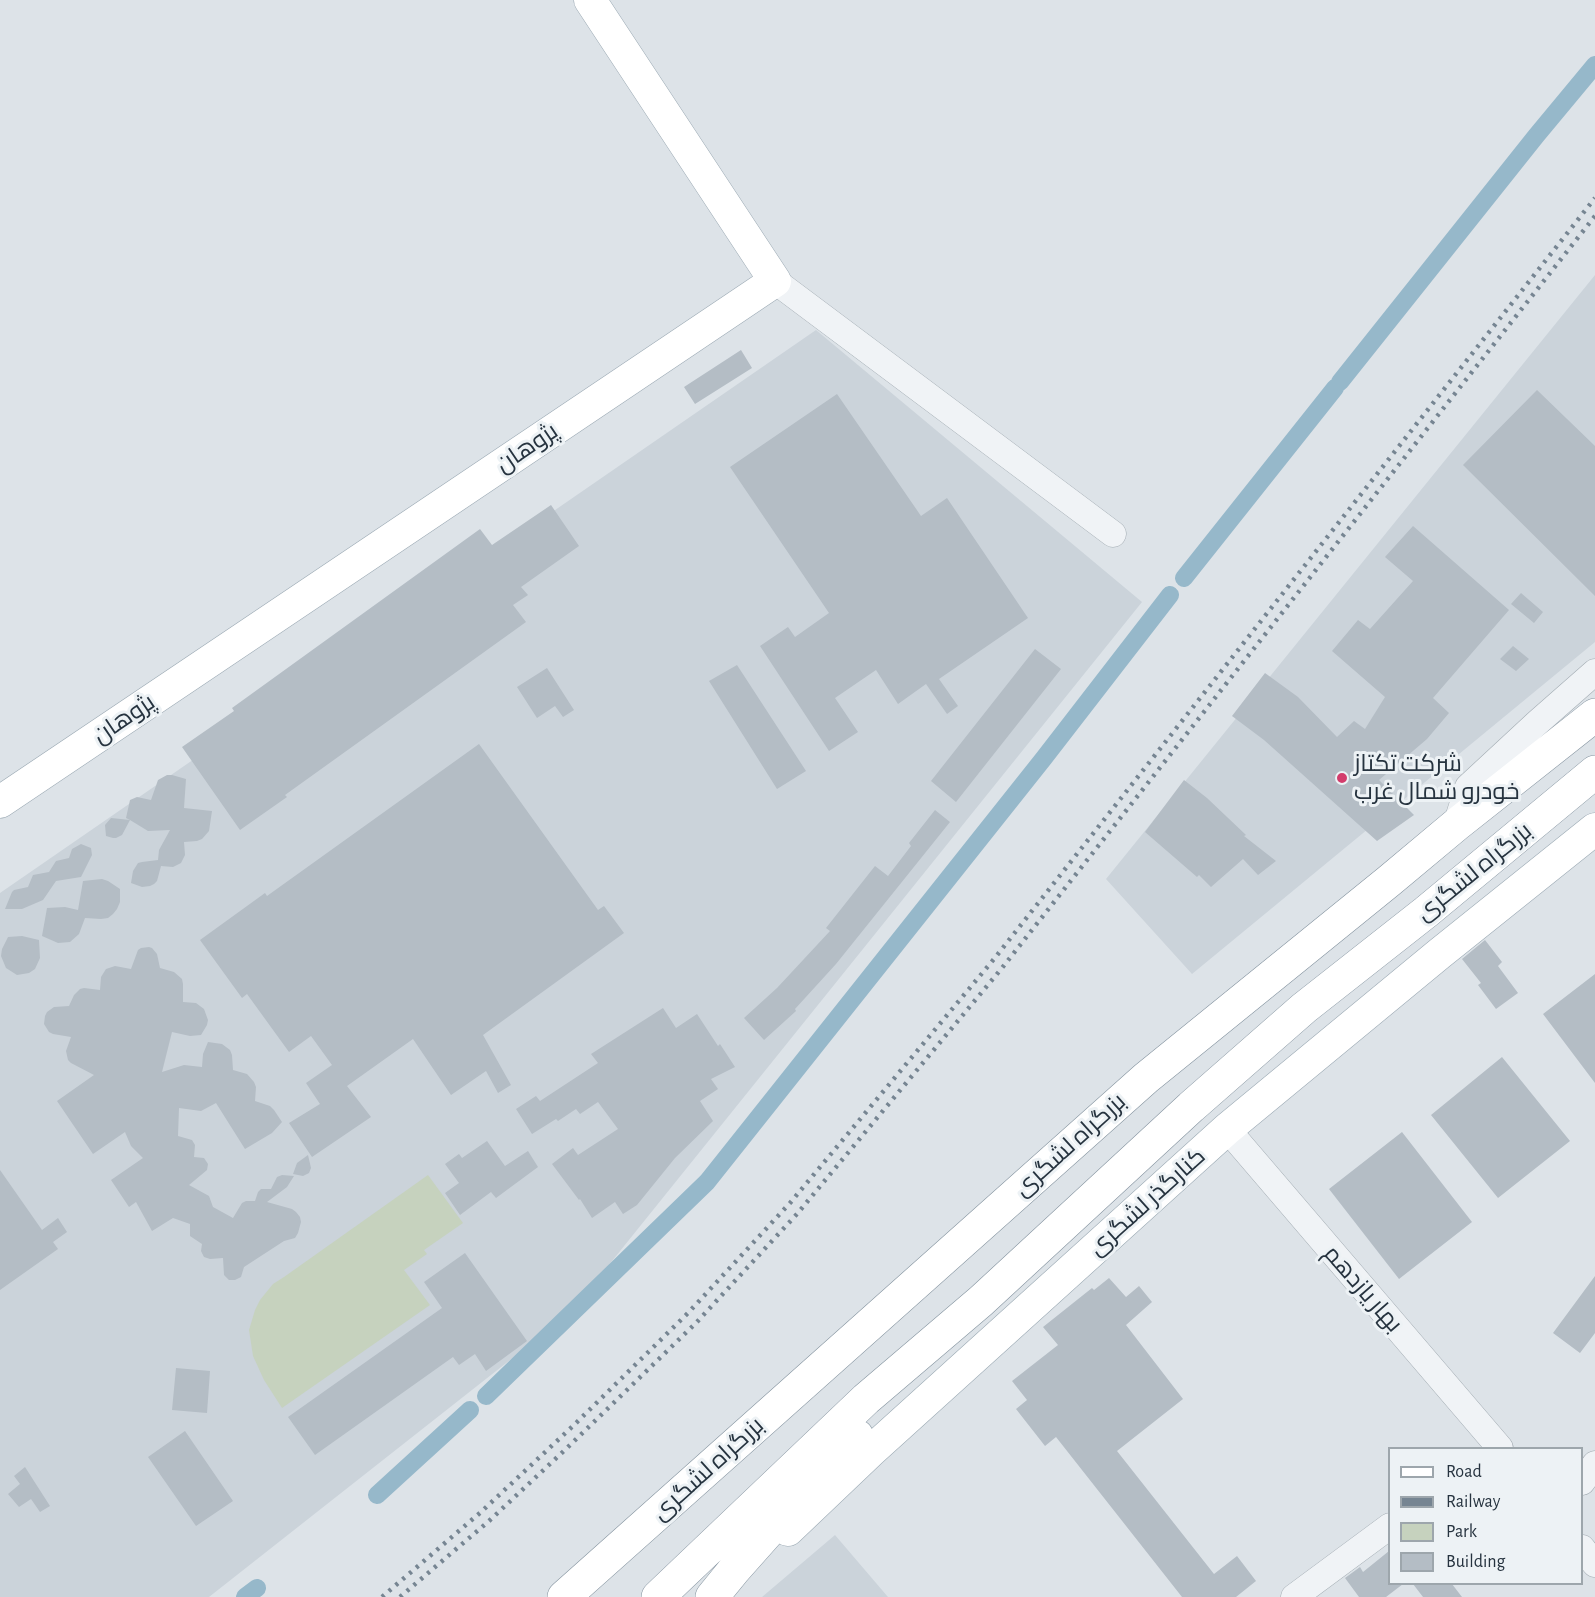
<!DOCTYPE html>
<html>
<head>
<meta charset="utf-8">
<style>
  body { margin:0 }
  #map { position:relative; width:1595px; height:1597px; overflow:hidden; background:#dde3e8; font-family:"Alegreya Sans",sans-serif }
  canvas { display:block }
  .legend { position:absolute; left:1388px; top:1447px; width:195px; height:138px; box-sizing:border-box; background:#edf2f5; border:2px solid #9da6ac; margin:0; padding:8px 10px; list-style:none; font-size:18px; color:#26333f }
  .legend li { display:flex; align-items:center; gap:12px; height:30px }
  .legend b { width:30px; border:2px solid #9da6ac }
</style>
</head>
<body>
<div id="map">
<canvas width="1595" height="1597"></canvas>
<ul class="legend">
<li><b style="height:8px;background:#fff"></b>Road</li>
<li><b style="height:8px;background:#768592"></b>Railway</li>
<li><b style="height:16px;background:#c6d2be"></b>Park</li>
<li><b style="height:16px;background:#b4bdc5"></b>Building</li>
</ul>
</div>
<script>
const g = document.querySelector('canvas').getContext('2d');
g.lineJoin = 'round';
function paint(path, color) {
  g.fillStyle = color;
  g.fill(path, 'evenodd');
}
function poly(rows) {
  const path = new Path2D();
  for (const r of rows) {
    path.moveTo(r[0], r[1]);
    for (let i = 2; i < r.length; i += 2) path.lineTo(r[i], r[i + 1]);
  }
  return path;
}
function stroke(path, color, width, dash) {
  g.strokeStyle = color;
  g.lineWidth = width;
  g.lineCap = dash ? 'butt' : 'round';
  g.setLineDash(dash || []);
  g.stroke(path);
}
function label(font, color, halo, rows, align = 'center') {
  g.font = font + ' "Alegreya Sans",Cairo,sans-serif';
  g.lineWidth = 6;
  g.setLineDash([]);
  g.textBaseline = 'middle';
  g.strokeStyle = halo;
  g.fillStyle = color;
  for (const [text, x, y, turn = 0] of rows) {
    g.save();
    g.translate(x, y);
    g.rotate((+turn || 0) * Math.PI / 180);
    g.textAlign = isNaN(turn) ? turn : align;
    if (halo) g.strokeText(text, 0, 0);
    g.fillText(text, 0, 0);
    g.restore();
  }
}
const built = poly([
  [1595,275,1595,642,1192,974,1106,879],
  [816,330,1142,602,571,1312,209,1597,0,1597,0,893],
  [835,1535,888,1597,762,1597]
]);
const green = poly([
  [428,1175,463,1223,424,1250,427,1254,404,1270,430,1305,282,1408,264,1380,253,1356,249,1330,255,1310,260,1300,273,1284,284,1277]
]);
const canal = poly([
  [1340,382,1536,136,1595,65],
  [1184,578,1335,388],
  [486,1396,707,1182,1044,758,1170,595],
  [377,1495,470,1410],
  [245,1597,257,1588]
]);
const building = poly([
  [741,350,752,368,695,404,684,387],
  [1537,390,1595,446,1595,596,1463,465],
  [837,394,921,516,947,498,1028,618,939,679,958,706,947,714,926,684,898,704,876,670,835,698,858,732,829,751,760,646,788,627,795,637,829,613,730,467],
  [551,505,579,546,521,587,528,595,513,605,526,622,285,795,287,797,240,830,182,747,234,711,232,708,480,529,492,545],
  [1413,526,1509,610,1433,698,1449,713,1427,739,1379,780,1414,815,1377,841,1264,740,1232,716,1265,673,1298,697,1337,737,1354,721,1365,729,1385,697,1332,651,1358,620,1370,629,1413,581,1385,557],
  [1521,593,1543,612,1534,623,1511,604],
  [1513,646,1529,659,1516,671,1500,659],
  [1035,649,1061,669,956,802,931,781],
  [737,665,806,771,777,789,709,681],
  [547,668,574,710,563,717,555,706,537,718,517,687],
  [479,744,598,910,604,906,624,933,483,1035,511,1085,498,1093,486,1071,451,1095,413,1039,347,1086,371,1117,312,1157,289,1123,320,1104,306,1083,332,1065,311,1036,289,1052,247,994,242,998,200,940,265,893,267,896],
  [167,775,172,775,186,779,184,808,212,811,209,831,202,839,197,841,184,842,185,855,181,863,173,867,161,866,157,881,154,884,150,886,142,887,131,883,133,871,138,863,142,862,158,860,159,850,170,830,148,831,130,820,122,835,116,838,113,838,106,836,105,825,111,818,130,820,126,818,130,800,137,797,151,800,158,780],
  [1184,780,1207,798,1246,835,1244,836,1276,861,1258,875,1243,859,1211,887,1199,875,1197,877,1145,832],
  [935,810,950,822,836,964,795,1009,796,1011,764,1040,744,1018,777,988,830,931,826,928,875,866,888,876,911,846,909,843],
  [81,844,91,848,92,855,81,877,56,881,43,900,22,909,5,909,12,892,14,890,28,887,33,875,49,872,56,861,69,858,72,849],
  [102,879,108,881,120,889,120,902,117,909,113,914,108,918,101,919,85,918,79,934,70,942,58,943,42,936,47,908,65,907,78,910,83,881],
  [22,936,39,940,40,958,35,969,29,973,17,975,6,968,1,956,2,949,8,937],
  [1485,940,1502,962,1498,966,1518,993,1496,1009,1478,985,1481,983,1462,959],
  [149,947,152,948,157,954,160,968,174,972,182,979,183,984,183,1002,196,1003,204,1009,208,1020,207,1025,201,1035,190,1036,172,1032,162,1072,184,1065,202,1067,203,1054,208,1042,222,1044,230,1050,232,1055,233,1070,247,1074,254,1082,256,1087,255,1101,270,1106,274,1110,282,1122,272,1133,245,1149,216,1103,201,1111,179,1108,178,1136,192,1140,195,1145,194,1157,204,1158,208,1164,207,1170,189,1185,209,1196,213,1207,233,1218,242,1203,246,1201,255,1201,258,1192,261,1189,271,1189,277,1177,282,1175,294,1176,287,1187,267,1202,292,1209,296,1212,300,1217,301,1222,298,1233,295,1238,284,1241,244,1267,241,1277,235,1280,229,1280,224,1275,223,1258,210,1259,204,1257,201,1251,202,1244,190,1236,190,1224,173,1218,152,1231,136,1202,129,1207,111,1180,143,1158,131,1146,125,1132,93,1154,57,1101,94,1075,71,1063,68,1060,66,1051,71,1037,53,1034,49,1032,44,1024,45,1016,47,1012,54,1007,69,1006,74,995,80,989,84,988,100,990,101,977,106,969,115,966,131,969,138,950,141,948],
  [1595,974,1595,1083,1543,1014],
  [663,1008,676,1028,697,1014,718,1046,720,1044,735,1067,711,1079,718,1089,700,1101,713,1121,675,1158,637,1205,623,1214,615,1202,592,1218,580,1199,579,1200,552,1164,573,1148,578,1155,618,1129,598,1102,580,1114,576,1109,558,1121,556,1119,532,1134,516,1109,536,1096,540,1101,598,1063,591,1054],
  [1502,1057,1570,1141,1498,1198,1431,1115],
  [1402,1132,1472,1222,1399,1279,1329,1189],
  [487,1141,505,1166,528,1151,538,1167,496,1198,491,1192,460,1215,445,1193,459,1183,445,1164,459,1154,462,1158],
  [308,1155,311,1168,309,1173,303,1176,293,1174,297,1163],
  [0,1170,42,1230,58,1218,67,1232,53,1242,58,1249,0,1290],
  [465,1253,527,1341,486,1371,475,1354,459,1365,453,1357,315,1455,288,1417,442,1308,424,1282],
  [1595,1276,1595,1333,1580,1353,1553,1333],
  [1109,1278,1126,1297,1139,1286,1152,1302,1126,1325,1183,1399,1117,1451,1214,1574,1237,1556,1256,1581,1236,1597,1182,1597,1056,1437,1045,1446,1016,1409,1027,1400,1012,1381,1058,1345,1043,1327,1092,1288,1094,1290],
  [176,1368,210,1371,207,1413,172,1410],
  [185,1431,233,1501,196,1526,148,1457],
  [25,1467,50,1506,40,1512,31,1499,19,1507,8,1494,20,1484,14,1476],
  [1389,1551,1389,1584,1403,1584,1386,1597,1359,1597,1345,1578,1360,1567,1363,1572],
  [1413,1584,1452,1584,1462,1597,1423,1597]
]);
const minor = poly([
  [775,281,1113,534],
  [1456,825,1468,787,1537,723,1595,672],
  [1227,1129,1500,1448],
  [1582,1482,1595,1464],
  [1582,1548,1595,1564],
  [1294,1597,1390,1526]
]);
const major = poly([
  [0,802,775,281,590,0],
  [788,1530,871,1451,1227,1129,1439,954,1595,829]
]);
const highway = poly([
  [564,1597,1146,1078,1389,881,1456,825,1595,715],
  [658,1597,866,1399,981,1301,1191,1107,1304,1008,1426,912,1595,772],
  [712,1597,734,1570,782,1516,857,1436]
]);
const rail = poly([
  [382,1597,481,1512,574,1425,688,1313,790,1203,994,959,1595,198],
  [400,1597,489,1521,567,1448,696,1323,797,1214,1002,968,1595,216]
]);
const markers = [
  [1342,778,6,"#d33c6c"]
];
const streetNames = [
  ["پژوهان",527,448,-34],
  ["پژوهان",124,719,-34],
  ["بزرگراه لشگری",1474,872,-39],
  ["بزرگراه لشگری",1070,1145,-42],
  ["کنارگذر لشگری",1147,1202,-42],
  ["بهار یازدهم",1363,1289,49],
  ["بزرگراه لشگری",708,1469,-42]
];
const poiNames = [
  ["شرکت تکتاز",1354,764],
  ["خودرو شمال غرب",1354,792]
];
paint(built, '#cbd3da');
paint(green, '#c6d2be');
stroke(canal, '#96b8ca', 18);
paint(building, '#b4bdc5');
stroke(minor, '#a2abb2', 27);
stroke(major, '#9caab4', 33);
stroke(highway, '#84939f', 34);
stroke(minor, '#f0f3f6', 26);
stroke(major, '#fff', 32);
stroke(highway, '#fff', 33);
stroke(rail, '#768592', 4.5, [3, 6]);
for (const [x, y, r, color] of markers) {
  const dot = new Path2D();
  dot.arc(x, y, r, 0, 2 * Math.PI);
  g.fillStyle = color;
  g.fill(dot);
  stroke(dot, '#edf2f5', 2);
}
label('24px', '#26333f', '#edf2f5', streetNames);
label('24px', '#26333f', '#edf2f5', poiNames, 'left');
</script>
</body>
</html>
